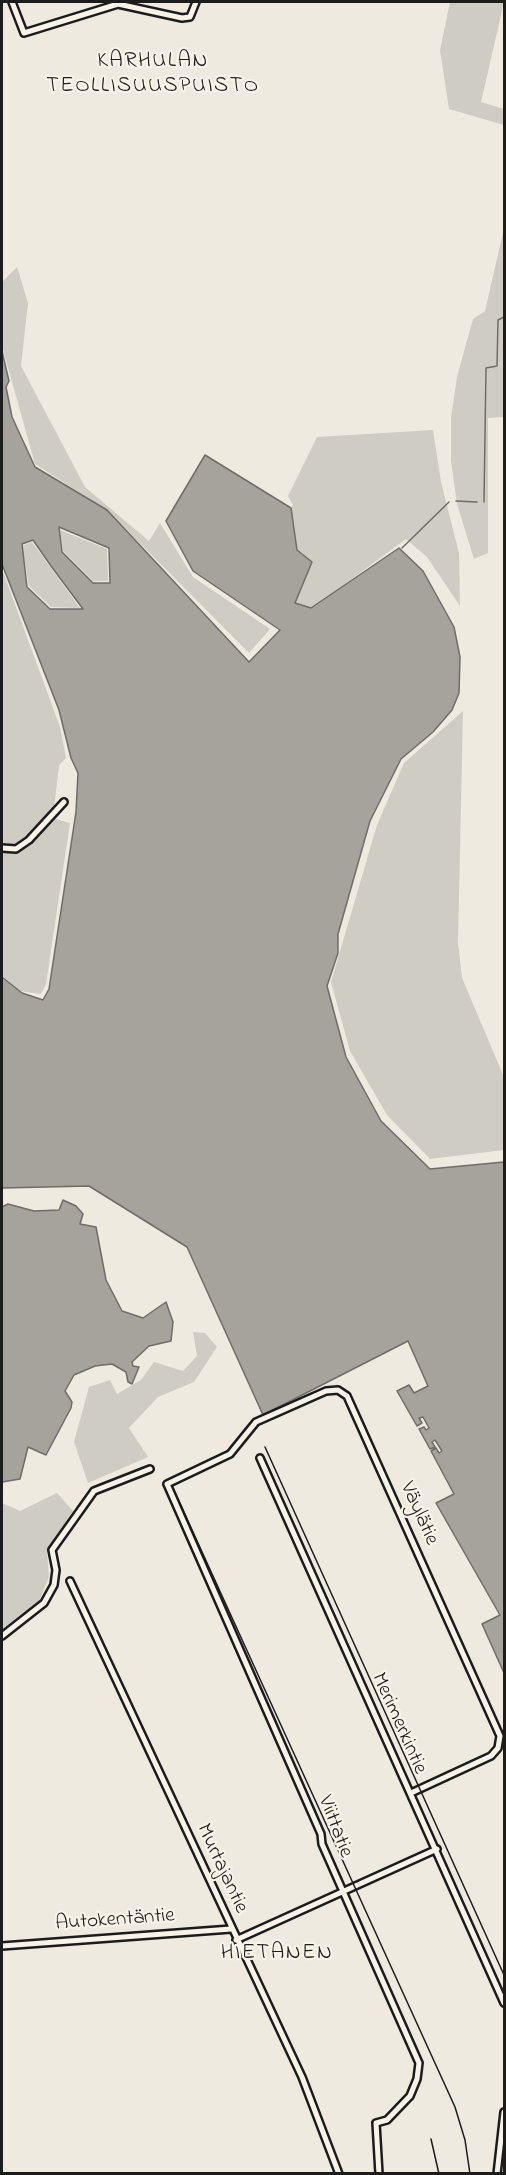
<!DOCTYPE html>
<html>
<head>
<meta charset="utf-8">
<style>
  body { margin:0 }
  #map { position:relative; width:506px; height:2175px; overflow:hidden; background:#eeeae0; font-family:"Indie Flower",sans-serif }
  canvas { display:block }
  .frame { position:absolute; inset:0; border:3px solid #1c1c1c; pointer-events:none }
</style>
</head>
<body>
<div id="map">
<canvas width="506" height="2175"></canvas>
<div class="frame"></div>
</div>
<script>
const g = document.querySelector('canvas').getContext('2d');
g.lineJoin = 'round';
function paint(path, color) {
  g.fillStyle = color;
  g.fill(path, 'evenodd');
}
function poly(rows) {
  const path = new Path2D();
  for (const r of rows) {
    path.moveTo(r[0], r[1]);
    for (let i = 2; i < r.length; i += 2) path.lineTo(r[i], r[i + 1]);
  }
  return path;
}
function stroke(path, color, width, dash) {
  g.strokeStyle = color;
  g.lineWidth = width;
  g.lineCap = dash ? 'butt' : 'round';
  g.setLineDash(dash || []);
  g.stroke(path);
}
function label(font, color, halo, rows, align = 'center') {
  g.font = font + ' "Indie Flower",sans-serif';
  g.lineWidth = 4.5;
  g.setLineDash([]);
  g.textBaseline = 'middle';
  g.strokeStyle = halo;
  g.fillStyle = color;
  for (const [text, x, y, turn = 0] of rows) {
    g.save();
    g.translate(x, y);
    g.rotate((+turn || 0) * Math.PI / 180);
    g.textAlign = isNaN(turn) ? turn : align;
    if (halo) g.strokeText(text, 0, 0);
    g.fillText(text, 0, 0);
    g.restore();
  }
}
const green = poly([
  [450,2,504,2,481,102,504,109,504,125,449,109,440,50],
  [504,228,504,417,488,418,488,553,474,559,457,504,451,461,451,418,457,377,473,319,485,311],
  [17,267,28,303,21,366,85,487,149,541,160,523,193,577,270,629,249,653,107,510,35,464,2,346,2,282],
  [433,430,441,482,459,553,460,606,427,557,406,539,311,609,295,603,297,550,291,508,293,505,288,496,317,437],
  [60,530,107,549,108,581,93,581,63,551],
  [32,542,80,608,51,607,29,586,22,546],
  [2,569,60,727,66,758,59,765,53,818,70,823,46,984,41,994,19,991,2,975],
  [463,711,458,942,462,978,504,1077,504,1150,430,1159,387,1115,350,1051,331,982,377,825,404,763],
  [193,1332,205,1333,217,1347,194,1382,158,1397,129,1428,148,1457,88,1483,74,1442,89,1387,110,1380,117,1394,141,1380,154,1362,183,1371,197,1356],
  [57,1493,73,1511,47,1552,49,1577,39,1601,2,1629,2,1503,20,1511]
]);
const water = poly([
  [2,351,9,381,6,387,12,417,35,467,107,510,249,662,280,630,193,571,166,521,205,455,291,508,297,550,312,562,295,603,311,608,399,548,423,571,454,627,460,657,459,693,452,710,433,732,401,759,370,821,338,934,338,953,327,986,346,1057,381,1121,430,1169,504,1162,504,1673,482,1624,500,1615,436,1503,454,1494,431,1451,436,1448,439,1453,442,1451,435,1440,432,1442,435,1447,430,1449,419,1429,424,1427,426,1430,429,1428,423,1417,419,1418,422,1423,417,1426,397,1391,409,1385,414,1393,428,1386,408,1341,263,1415,187,1247,89,1186,2,1188,2,977,22,993,43,1000,49,989,76,812,78,773,71,758,59,710,2,564,2,351],
  [59,527,109,548,110,583,93,583,62,552,59,527],
  [33,540,51,566,83,609,50,609,27,587,22,544,33,540],
  [63,1200,76,1206,83,1214,80,1224,96,1227,106,1280,122,1311,143,1318,166,1302,173,1322,171,1341,149,1346,132,1362,133,1366,139,1367,132,1384,128,1382,126,1372,112,1364,95,1366,74,1375,65,1391,72,1402,71,1408,46,1455,28,1447,20,1479,2,1482,2,1207,8,1204,34,1211,59,1210,63,1200]
]);
const stream = poly([
  [456,501,477,502],
  [484,502,486,368,497,366,498,320,504,317],
  [402,548,449,502]
]);
const minor = poly([
  [12,2,24,33,118,4,182,18,190,17,196,2],
  [2,848,16,849,29,840,64,802],
  [260,1458,504,2003],
  [70,1581,302,2077,339,2174],
  [2,1636,44,1603,54,1585,56,1570,52,1550,94,1491,150,1469],
  [236,1940,437,1849],
  [2,1946,231,1929],
  [379,2174,376,2123,387,2120,410,2096,417,2079,419,2063,322,1844,321,1834,167,1484,230,1454,256,1422,326,1391,338,1390,347,1396,500,1736,498,1748,491,1756,411,1793],
  [497,2174,504,2112]
]);
const rail = poly([
  [265,1447,504,1975],
  [177,1497,455,2107,465,2140,470,2174],
  [431,2139,439,2174],
  [504,2174,504,2171]
]);
const streetNames = [
  ["Väylätie",418,1514,66],
  ["Merimerkintie",398,1724,66],
  ["Viittatie",334,1827,69],
  ["Murtajantie",221,1869,65],
  ["Autokentäntie",115,1921,-4]
];
const neighbourhoodNames = [
  ["KARHULAN",153,62],
  ["TEOLLISUUSPUISTO",153,87],
  ["HIETANEN",277,1954]
];
paint(green, '#cfccc3');
paint(water, '#a6a39d');
stroke(water, '#6f6d69', 1.5);
stroke(stream, '#6f6d69', 1.5);
stroke(minor, '#1c1c1c', 10);
stroke(minor, '#f7f3e8', 5);
stroke(rail, '#1c1c1c', 1.5);
label('21px', '#1c1c1c', '#f7f3e8', streetNames);
g.letterSpacing = '1.5px';
label('22px', '#1c1c1c', '#f7f3e8', neighbourhoodNames);
g.letterSpacing = '0px';
</script>
</body>
</html>
